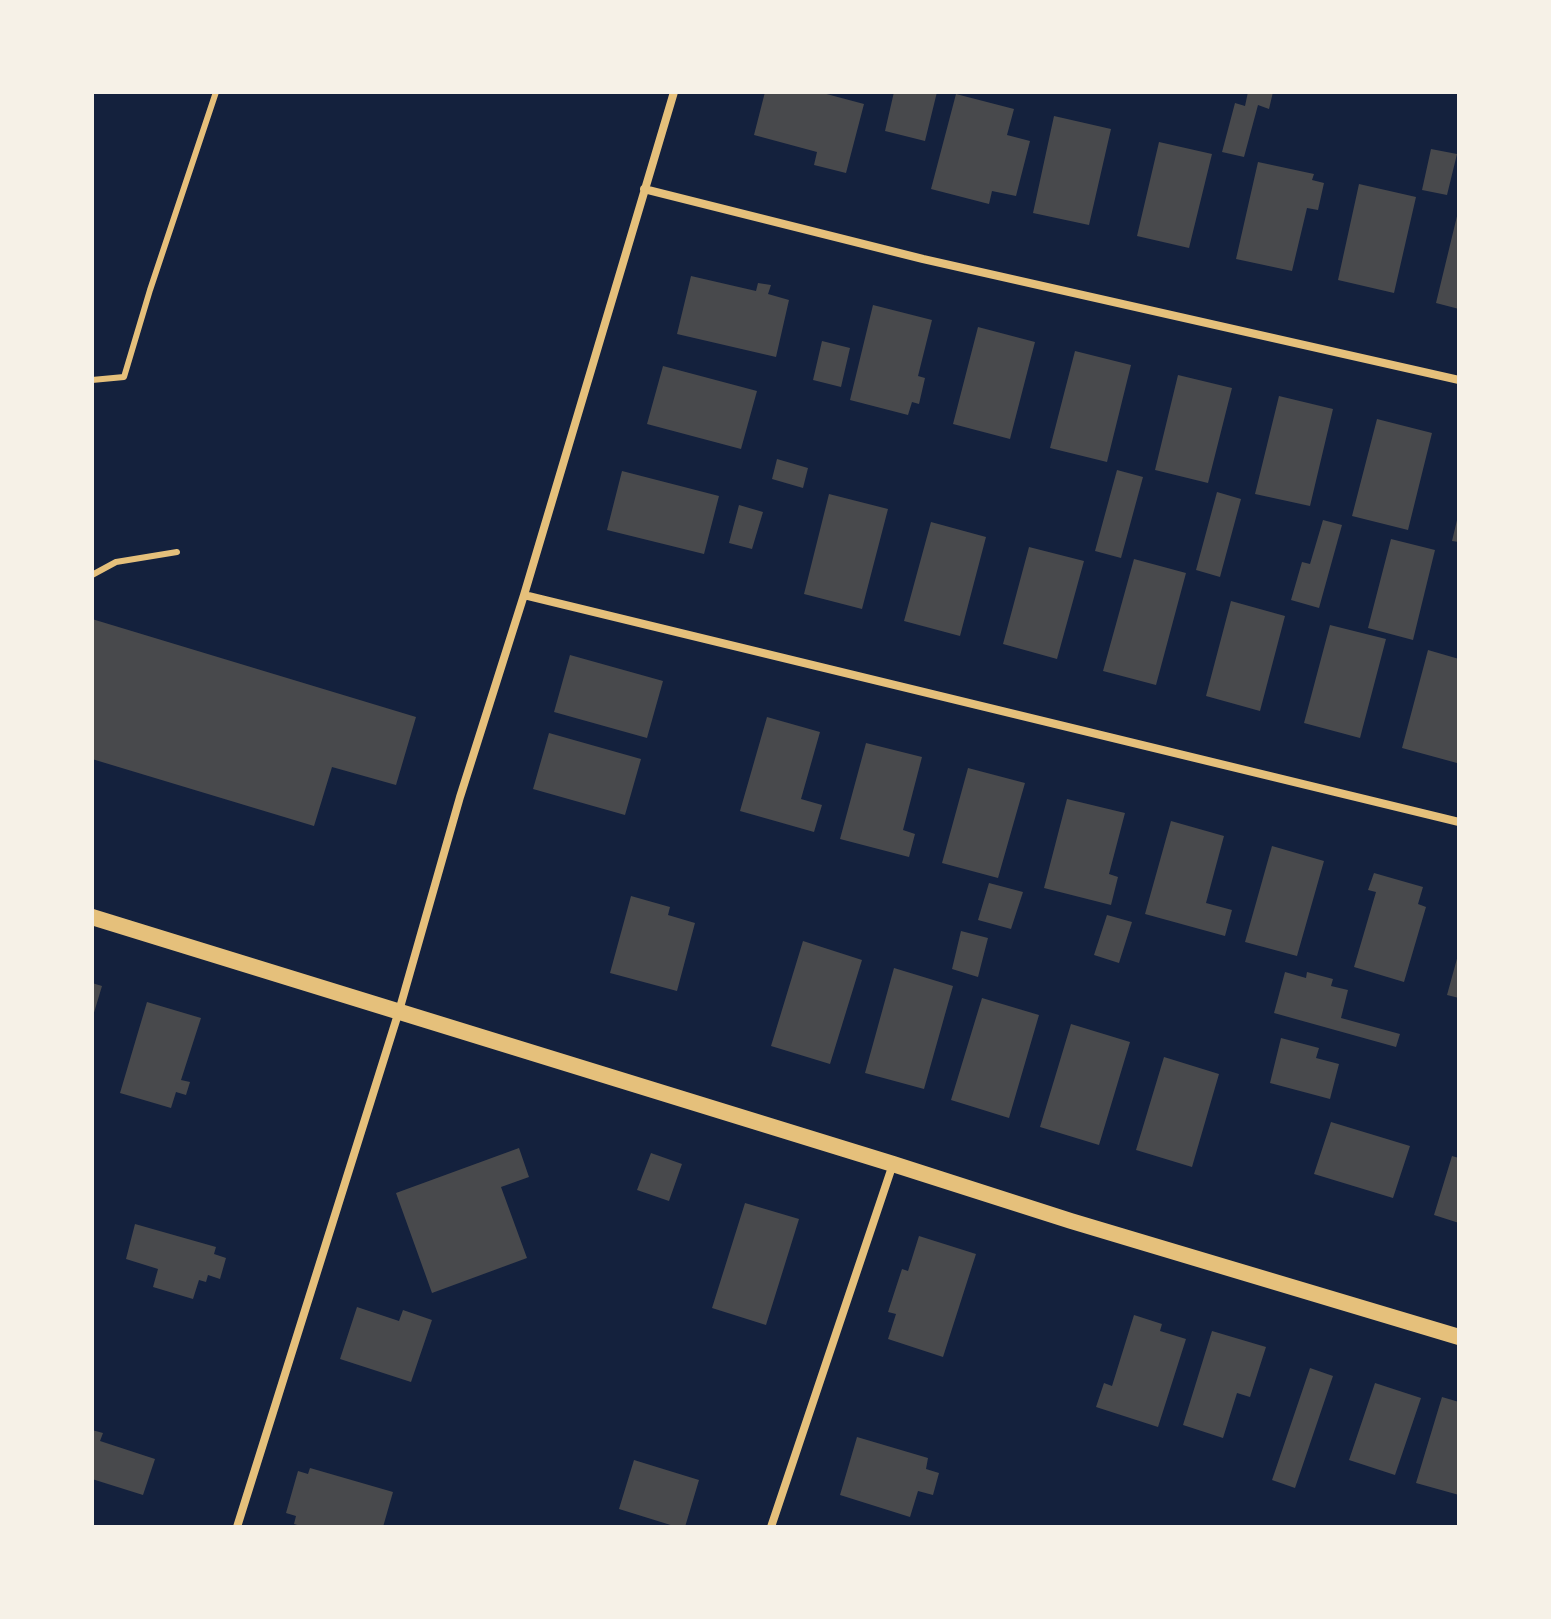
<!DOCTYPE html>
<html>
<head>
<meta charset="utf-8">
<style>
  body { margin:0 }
  #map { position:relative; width:1551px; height:1619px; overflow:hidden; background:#14213d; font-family:"Roboto Condensed",sans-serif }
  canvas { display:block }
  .frame { position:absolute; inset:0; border:94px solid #f6f1e7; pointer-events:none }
</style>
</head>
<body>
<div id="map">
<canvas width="1551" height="1619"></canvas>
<div class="frame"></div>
</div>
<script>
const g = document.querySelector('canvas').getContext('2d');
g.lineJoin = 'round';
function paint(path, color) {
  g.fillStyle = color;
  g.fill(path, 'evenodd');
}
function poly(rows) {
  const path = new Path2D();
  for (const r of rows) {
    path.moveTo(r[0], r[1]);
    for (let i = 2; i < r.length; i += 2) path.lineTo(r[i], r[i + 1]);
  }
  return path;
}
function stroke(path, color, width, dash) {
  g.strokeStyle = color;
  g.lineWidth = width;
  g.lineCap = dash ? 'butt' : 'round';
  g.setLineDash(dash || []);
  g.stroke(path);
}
const building = poly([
  [765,92,819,92,864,104,846,173,814,165,817,152,754,135],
  [894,92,937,92,925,141,885,131],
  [1248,92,1273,92,1269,109,1258,105,1244,157,1222,152,1235,103,1245,106],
  [956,94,1014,109,1007,135,1030,141,1016,196,992,191,989,204,931,189],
  [1054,116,1111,129,1089,225,1033,213],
  [1159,142,1212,154,1189,248,1137,236],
  [1431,149,1457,154,1447,195,1422,190],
  [1258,162,1314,174,1312,180,1324,183,1318,210,1307,208,1292,271,1236,259],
  [1359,184,1416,197,1394,293,1338,280],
  [1458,212,1459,212,1459,309,1436,303],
  [691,276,756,291,758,283,771,285,768,294,789,300,776,357,677,334],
  [873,305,932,320,918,376,925,378,919,404,912,402,908,415,850,400],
  [978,327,1035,342,1010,439,953,424],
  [822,341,850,348,841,387,813,380],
  [1075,351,1131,365,1107,462,1050,448],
  [663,366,757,391,741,449,647,424],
  [1178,375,1232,388,1208,483,1155,470],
  [1279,396,1333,409,1310,506,1255,494],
  [1377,419,1432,433,1408,530,1352,516],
  [777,459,808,468,803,488,772,479],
  [1117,470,1143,477,1121,558,1095,551],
  [622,471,719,496,704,554,607,530],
  [1217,492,1241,499,1220,577,1196,570],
  [829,494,888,509,862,609,804,594],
  [739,505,763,512,752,549,729,543],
  [1458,516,1459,517,1459,542,1452,541],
  [1323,520,1342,525,1319,608,1291,600,1302,562,1310,564],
  [931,522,986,537,960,636,904,621],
  [1391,539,1435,550,1413,640,1368,628],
  [1029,547,1084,561,1057,659,1003,644],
  [1134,559,1186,573,1156,685,1103,671],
  [1231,601,1285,616,1260,711,1206,696],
  [92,619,416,717,396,785,332,767,314,826,92,759],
  [1330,625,1386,639,1360,738,1304,723],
  [1428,650,1459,659,1459,756,1457,763,1402,748],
  [570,655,663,681,647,738,554,712],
  [767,717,820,732,801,799,822,805,814,832,740,811],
  [549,733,641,759,625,815,533,789],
  [866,743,922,757,903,830,915,834,909,857,840,839],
  [968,768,1025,783,998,878,942,863],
  [1067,799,1125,813,1109,874,1118,877,1111,905,1044,888],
  [1171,821,1224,836,1206,903,1232,910,1225,936,1145,914],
  [1272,846,1324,861,1297,956,1245,942],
  [1374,873,1423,887,1418,904,1426,907,1404,982,1354,967,1376,892,1368,890],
  [989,883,1023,892,1011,929,978,920],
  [631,896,670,907,668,915,695,923,677,991,610,973],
  [1107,915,1132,922,1119,963,1094,955],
  [961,931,988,938,978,977,952,969],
  [803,941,862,960,830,1064,771,1046],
  [1458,955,1459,955,1459,998,1447,995],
  [894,968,953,986,924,1089,865,1073],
  [1285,972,1306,978,1307,972,1333,979,1331,986,1348,990,1341,1018,1400,1034,1396,1047,1274,1013],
  [92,983,102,986,93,1016,92,1016],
  [982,998,1039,1015,1009,1118,951,1100],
  [147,1002,201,1018,181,1080,190,1082,186,1095,176,1092,171,1108,120,1093],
  [1071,1024,1130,1042,1099,1145,1040,1127],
  [1281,1038,1319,1048,1316,1058,1339,1064,1330,1099,1270,1083],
  [1164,1057,1219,1074,1192,1167,1136,1150],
  [1331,1122,1410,1146,1393,1198,1314,1174],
  [519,1148,529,1177,501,1187,527,1258,432,1293,396,1193],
  [651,1153,682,1164,669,1201,637,1190],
  [1452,1156,1459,1158,1459,1223,1434,1215],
  [745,1203,799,1219,766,1325,712,1308],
  [135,1224,216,1247,214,1254,226,1258,220,1279,208,1275,206,1282,199,1280,193,1299,153,1287,158,1269,126,1259],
  [919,1236,976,1254,943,1357,888,1339,896,1314,888,1312,902,1269,908,1271],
  [357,1307,399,1321,403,1310,432,1320,411,1382,340,1359],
  [1134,1315,1162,1324,1160,1331,1186,1339,1158,1427,1096,1407,1104,1383,1112,1386],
  [1212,1331,1266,1347,1250,1397,1237,1393,1223,1438,1183,1425],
  [1310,1368,1333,1376,1295,1488,1272,1480],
  [1375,1383,1421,1398,1395,1475,1349,1460],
  [1442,1397,1459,1402,1459,1495,1416,1483],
  [92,1430,103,1433,100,1441,155,1459,143,1495,92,1479],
  [857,1437,928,1458,926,1469,939,1473,933,1495,918,1491,910,1517,840,1495],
  [634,1460,699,1480,685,1527,677,1527,619,1509],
  [310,1468,393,1492,383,1527,304,1527,294,1524,296,1516,286,1513,298,1471,308,1474]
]);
const service = poly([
  [92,380,124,377,150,290,216,92],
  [92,575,116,562,177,552]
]);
const minor = poly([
  [644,189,923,259,1459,380],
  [524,595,1459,822],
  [237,1527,399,1011,460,797,524,595,674,92],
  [771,1527,893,1164]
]);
const secondary = poly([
  [92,917,893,1164,1071,1221,1459,1337]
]);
paint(building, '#48494c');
stroke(service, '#e5c07b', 6);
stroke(minor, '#e5c07b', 8);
stroke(secondary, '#e5c07b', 16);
</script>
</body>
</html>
